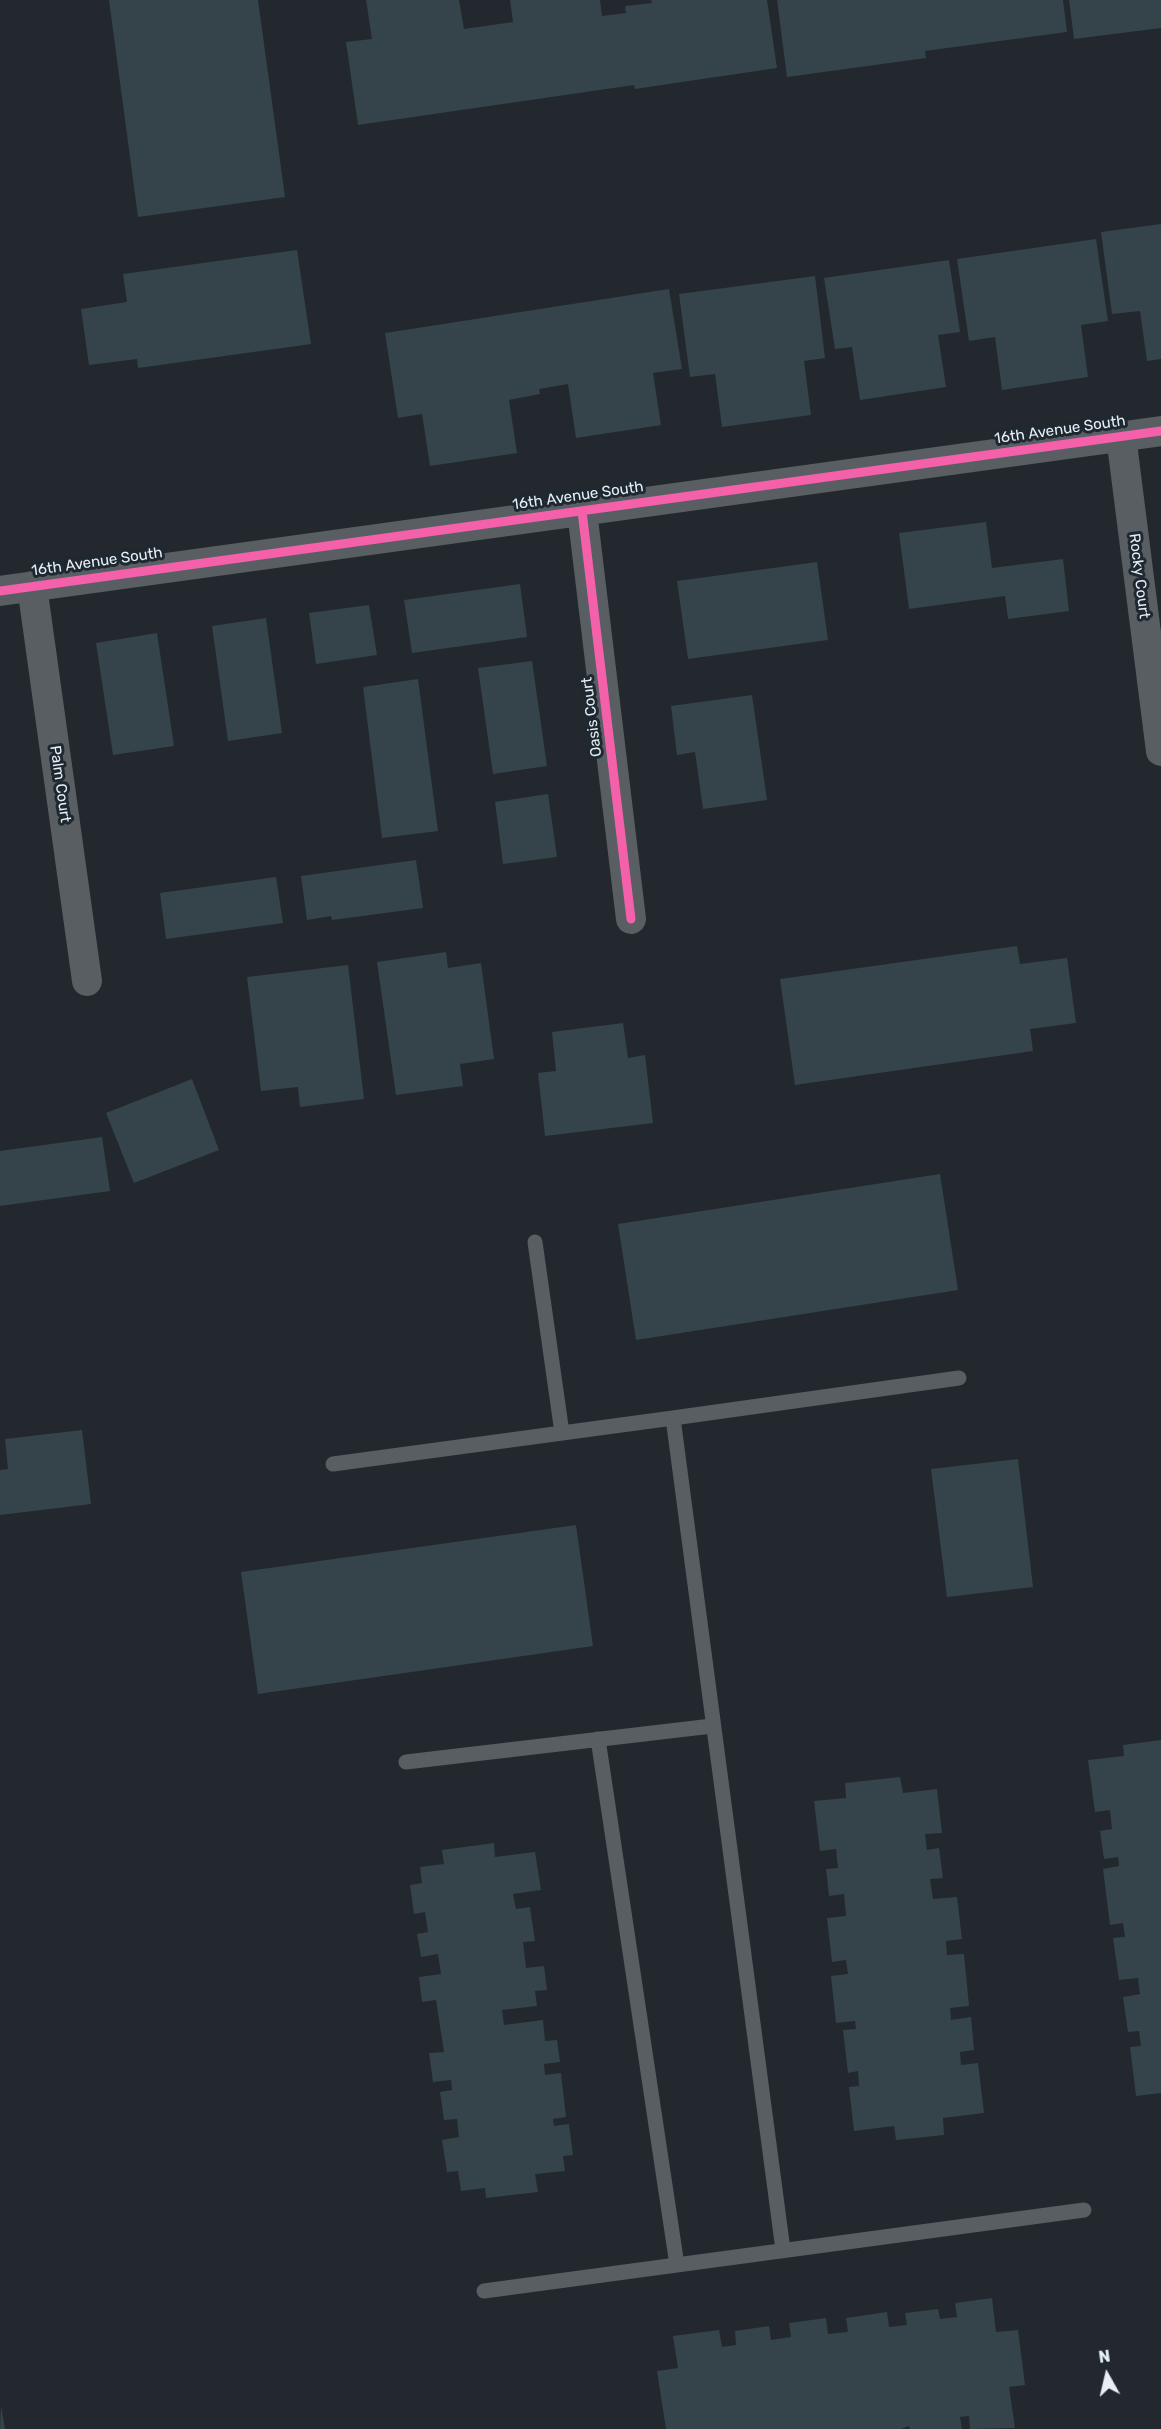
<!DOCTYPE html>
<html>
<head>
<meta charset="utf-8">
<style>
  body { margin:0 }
  #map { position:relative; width:1161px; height:2429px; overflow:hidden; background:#22282d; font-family:Rubik,sans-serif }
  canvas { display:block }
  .north { position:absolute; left:1077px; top:2345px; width:60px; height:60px; -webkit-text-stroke:4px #1e2831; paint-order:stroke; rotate:352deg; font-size:16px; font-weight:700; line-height:24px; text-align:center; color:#e7eef4 }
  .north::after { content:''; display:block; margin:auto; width:21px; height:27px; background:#e7eef4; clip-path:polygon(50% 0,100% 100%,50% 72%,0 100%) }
</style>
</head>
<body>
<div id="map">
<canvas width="1161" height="2429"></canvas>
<div class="north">N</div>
</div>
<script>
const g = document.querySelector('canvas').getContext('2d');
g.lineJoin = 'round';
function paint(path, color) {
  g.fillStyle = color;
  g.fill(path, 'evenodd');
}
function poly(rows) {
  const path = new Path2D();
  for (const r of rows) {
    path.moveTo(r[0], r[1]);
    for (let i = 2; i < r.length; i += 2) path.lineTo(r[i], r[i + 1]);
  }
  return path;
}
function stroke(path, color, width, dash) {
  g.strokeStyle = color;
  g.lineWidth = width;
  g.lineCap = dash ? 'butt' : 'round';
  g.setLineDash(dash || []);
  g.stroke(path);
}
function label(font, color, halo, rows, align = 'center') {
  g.font = font + ' Rubik,sans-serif';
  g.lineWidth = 6;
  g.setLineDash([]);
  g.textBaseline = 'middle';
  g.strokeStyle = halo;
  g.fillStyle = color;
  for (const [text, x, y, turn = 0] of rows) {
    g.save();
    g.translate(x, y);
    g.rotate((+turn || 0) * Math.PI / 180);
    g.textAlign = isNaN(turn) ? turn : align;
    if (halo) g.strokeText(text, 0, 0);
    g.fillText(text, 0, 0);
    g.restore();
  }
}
const building = poly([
  [109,0,258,0,285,197,138,217],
  [366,0,459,0,464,29,513,22,510,0,600,0,602,16,626,13,625,6,652,3,651,0,767,0,777,68,635,89,634,85,358,125,346,42,372,39],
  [777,0,1063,0,1067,32,925,51,926,58,787,77],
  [1069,0,1161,0,1161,28,1074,39],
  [1161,224,1161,359,1147,361,1140,311,1112,314,1101,232],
  [1096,239,1108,321,1081,325,1088,377,1002,390,995,337,969,341,957,259],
  [297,250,311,344,138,368,137,359,89,365,81,309,127,302,123,274],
  [949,260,960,332,938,335,946,387,860,400,852,347,835,349,824,278],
  [815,276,825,358,804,361,811,415,722,427,715,374,690,377,679,294],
  [669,289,682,369,653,373,661,425,576,438,568,384,539,389,540,394,509,400,517,453,430,466,422,414,398,418,385,333],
  [986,522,992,568,1063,559,1069,611,1008,619,1005,596,909,609,899,533],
  [817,562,828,640,688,659,677,581],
  [520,584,527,637,412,653,404,600],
  [369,605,377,655,316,664,309,613],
  [266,618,282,733,228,741,212,626],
  [157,633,174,746,113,755,96,643],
  [532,661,547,766,493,774,478,668],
  [418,679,438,831,382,838,363,687],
  [752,695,767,800,703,809,695,752,677,755,671,706],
  [548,794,557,857,503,864,495,802],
  [416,860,423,908,332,920,331,916,307,920,301,876],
  [276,877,283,923,166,939,160,893],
  [1017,946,1020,964,1067,958,1076,1023,1030,1029,1033,1051,795,1085,780,979],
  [446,952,448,968,481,963,494,1059,460,1064,463,1086,396,1095,377,962],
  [348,965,364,1099,300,1107,298,1087,261,1091,247,977],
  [623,1023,628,1058,645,1055,653,1123,545,1136,538,1073,556,1071,552,1032],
  [192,1079,219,1150,134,1183,106,1113],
  [102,1137,110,1191,0,1206,0,1151],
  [940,1174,958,1290,636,1340,618,1224],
  [82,1430,91,1504,0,1515,0,1470,8,1469,5,1439],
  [1018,1459,1033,1587,947,1597,931,1469],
  [576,1525,593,1646,258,1694,241,1572],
  [1161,1740,1161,2093,1136,2096,1130,2047,1141,2046,1139,2031,1128,2032,1123,1997,1140,1994,1138,1978,1119,1980,1113,1938,1125,1937,1123,1923,1110,1925,1103,1869,1119,1866,1118,1857,1104,1859,1100,1831,1112,1829,1110,1810,1095,1812,1088,1760,1124,1756,1123,1745],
  [900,1777,903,1793,937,1789,942,1833,925,1834,927,1850,939,1848,943,1878,930,1879,933,1899,957,1897,962,1939,946,1941,947,1955,964,1954,969,2006,950,2008,951,2020,971,2017,974,2050,960,2052,961,2065,978,2063,984,2113,943,2118,944,2135,896,2140,894,2126,854,2131,849,2087,859,2086,858,2071,848,2073,843,2030,856,2029,855,2021,836,2023,831,1976,848,1974,846,1960,832,1962,827,1918,846,1916,844,1894,829,1896,826,1869,838,1868,836,1849,820,1851,814,1801,846,1798,845,1783],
  [494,1843,495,1857,535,1852,541,1890,513,1894,516,1909,530,1907,535,1941,523,1942,526,1968,544,1966,547,1990,535,1991,537,2006,502,2010,504,2025,543,2020,545,2041,557,2040,560,2062,544,2064,545,2075,561,2073,566,2117,553,2119,554,2126,569,2124,573,2155,563,2156,565,2171,535,2174,538,2192,486,2198,485,2188,461,2191,458,2171,447,2172,442,2140,459,2137,457,2119,444,2120,440,2092,452,2090,451,2080,433,2082,429,2053,444,2052,436,2000,422,2002,419,1977,441,1974,438,1954,421,1957,417,1934,428,1932,425,1912,414,1914,410,1885,422,1883,420,1867,444,1864,442,1850],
  [992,2298,996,2332,1018,2330,1025,2385,1009,2387,1015,2428,970,2429,969,2416,960,2417,962,2429,910,2429,909,2426,901,2429,666,2429,657,2371,678,2368,673,2336,719,2330,722,2347,736,2345,735,2331,769,2326,771,2340,791,2337,789,2323,826,2318,828,2334,848,2332,846,2318,887,2312,889,2327,907,2325,905,2313,938,2309,940,2319,957,2317,955,2303],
  [1,2406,5,2429,0,2429]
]);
const lane = poly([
  [535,1242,562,1433],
  [333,1464,673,1418],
  [598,1739,677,2265],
  [406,1762,712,1726],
  [783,2250,673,1418,959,1378],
  [484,2291,1084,2210]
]);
const street = poly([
  [1121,436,1161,751],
  [582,511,631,919],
  [32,586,87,981],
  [0,591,1161,431]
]);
const cycleway = poly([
  [582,511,631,919],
  [0,591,1161,431]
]);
const streetNames = [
  ["16th Avenue South",1060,430,-8],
  ["16th Avenue South",578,496,-8],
  ["16th Avenue South",97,562,-8],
  ["Rocky Court",1139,576,83],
  ["Oasis Court",592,717,-97],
  ["Palm Court",60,784,82]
];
paint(building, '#34444a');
stroke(lane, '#595e63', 15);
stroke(street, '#595e63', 30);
stroke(cycleway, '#f560ab', 9);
label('15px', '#e7eef4', '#1e2831', streetNames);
</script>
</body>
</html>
